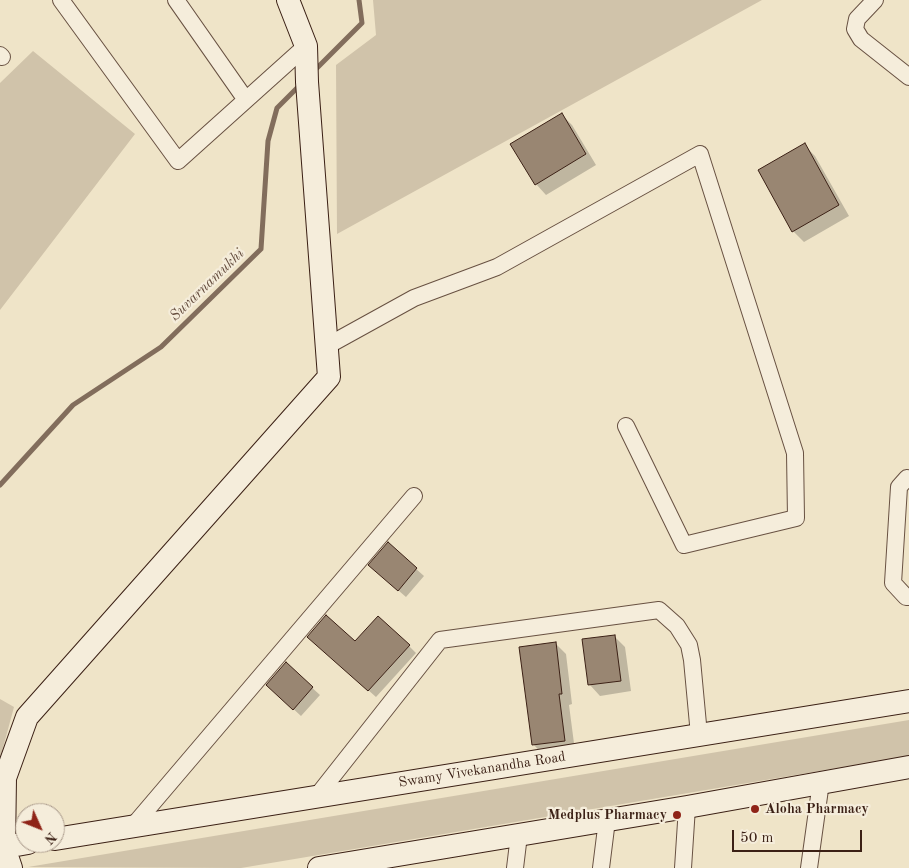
<!DOCTYPE html>
<html>
<head>
<meta charset="utf-8">
<style>
  body { margin:0 }
  #map { position:relative; width:909px; height:868px; overflow:hidden; background:#efe4c8; font-family:"Old Standard TT",serif }
  canvas { display:block }
  .north { position:absolute; left:15px; top:803px; width:50px; height:50px; box-sizing:border-box; background:#f5eddb; border:1px solid #ab9b8c; border-radius:50%; rotate:134deg; font-size:14px; font-weight:700; line-height:20px; text-align:center; color:#3b2015 }
  .north::after { content:''; display:block; margin:auto; width:18px; height:22px; background:#8f2418; clip-path:polygon(50% 0,100% 100%,50% 72%,0 100%) }
  .scale { position:absolute; left:732px; top:830px; width:130px; height:22px; box-sizing:border-box; border:2px solid #3b2015; border-top:0; padding-left:6px; font-size:15px; line-height:18px; white-space:nowrap; color:#3b2015; -webkit-text-stroke:4px #f5eddb; paint-order:stroke }
</style>
</head>
<body>
<div id="map">
<canvas width="909" height="868"></canvas>
<div class="north">N</div>
<div class="scale">50 m</div>
</div>
<script>
const g = document.querySelector('canvas').getContext('2d');
g.lineJoin = 'round';
function paint(path, color) {
  g.fillStyle = color;
  g.fill(path, 'evenodd');
}
function poly(rows) {
  const path = new Path2D();
  for (const r of rows) {
    path.moveTo(r[0], r[1]);
    for (let i = 2; i < r.length; i += 2) path.lineTo(r[i], r[i + 1]);
  }
  return path;
}
function stroke(path, color, width, dash) {
  g.strokeStyle = color;
  g.lineWidth = width;
  g.lineCap = dash ? 'butt' : 'round';
  g.setLineDash(dash || []);
  g.stroke(path);
}
function label(font, color, halo, rows, align = 'center') {
  g.font = font + ' "Old Standard TT",serif';
  g.lineWidth = 4.5;
  g.setLineDash([]);
  g.textBaseline = 'middle';
  g.strokeStyle = halo;
  g.fillStyle = color;
  for (const [text, x, y, turn = 0] of rows) {
    g.save();
    g.translate(x, y);
    g.rotate((+turn || 0) * Math.PI / 180);
    g.textAlign = isNaN(turn) ? turn : align;
    if (halo) g.strokeText(text, 0, 0);
    g.fillText(text, 0, 0);
    g.restore();
  }
}
const green = poly([
  [373,0,762,0,337,234,336,65,376,35],
  [33,51,135,134,0,310,0,83],
  [0,699,14,707,0,759],
  [909,720,909,756,241,868,28,867]
]);
const shadow = poly([
  [561,114,572,125,596,165,546,195,536,184],
  [804,145,815,156,849,216,804,242,793,231],
  [388,544,424,576,406,597,377,572],
  [614,636,625,647,631,691,600,696,590,685],
  [355,643,409,646,416,653,376,697,316,644],
  [555,643,566,654,572,704,569,705,575,751,544,756,534,745],
  [286,664,320,695,301,716,275,692]
]);
const stream = poly([
  [313,72,362,23,359,0],
  [0,485,73,405,161,347,261,249,268,141,277,108,300,85]
]);
const building = poly([
  [562,113,586,154,535,185,510,144,562,113],
  [805,143,839,205,792,232,758,170,805,143],
  [388,542,417,568,398,591,368,565,388,542],
  [326,615,355,641,378,616,410,645,368,691,307,637,326,615],
  [615,635,621,681,588,685,582,639,615,635],
  [556,642,562,694,559,694,565,741,532,745,519,647,556,642],
  [286,662,313,687,293,710,266,685,286,662]
]);
const street = poly([
  [61,0,178,161,306,46],
  [176,0,246,100],
  [875,0,857,19,855,29,861,39,909,77],
  [0,55,2,57],
  [327,346,414,298,497,267,700,154,795,453,796,518,684,545,626,426],
  [907,478,899,487,893,583,906,597,909,597],
  [317,796,440,640,659,610,677,626,689,645,692,660,699,735],
  [133,826,414,496],
  [515,868,519,835],
  [601,868,607,820],
  [683,868,687,807],
  [809,868,821,782]
]);
const secondary = poly([
  [55,839,909,701],
  [0,848,28,843],
  [11,868,4,847,5,778,27,717,329,377,307,82,306,46,288,0],
  [319,868,687,807,909,767]
]);
const markers = [
  [755,809,5,"#8f2418"],
  [677,815,5,"#8f2418"]
];
const streetNames = [
  ["Swamy Vivekanandha Road",482,770,-9]
];
const poiNames = [
  ["Aloha Pharmacy",765,809],
  ["Medplus Pharmacy",667,815,"right"]
];
const waterNames = [
  ["Suvarnamukhi",207,285,-44]
];
paint(green, '#d0c3aa');
paint(shadow, '#0003');
stroke(stream, '#826d5c', 5);
paint(building, '#998672');
stroke(building, '#3b2015', 1);
stroke(street, '#685142', 18);
stroke(secondary, '#3b2015', 24);
stroke(street, '#f5eddb', 16);
stroke(secondary, '#f5eddb', 22);
for (const [x, y, r, color] of markers) {
  const dot = new Path2D();
  dot.arc(x, y, r, 0, 2 * Math.PI);
  g.fillStyle = color;
  g.fill(dot);
  stroke(dot, '#f5eddb', 2);
}
label('14px', '#3b2015', '#f5eddb', streetNames);
label('bold 14px', '#3b2015', '#f5eddb', poiNames, 'left');
label('italic 15px', '#654d3e', '#f5eddb', waterNames);
</script>
</body>
</html>
